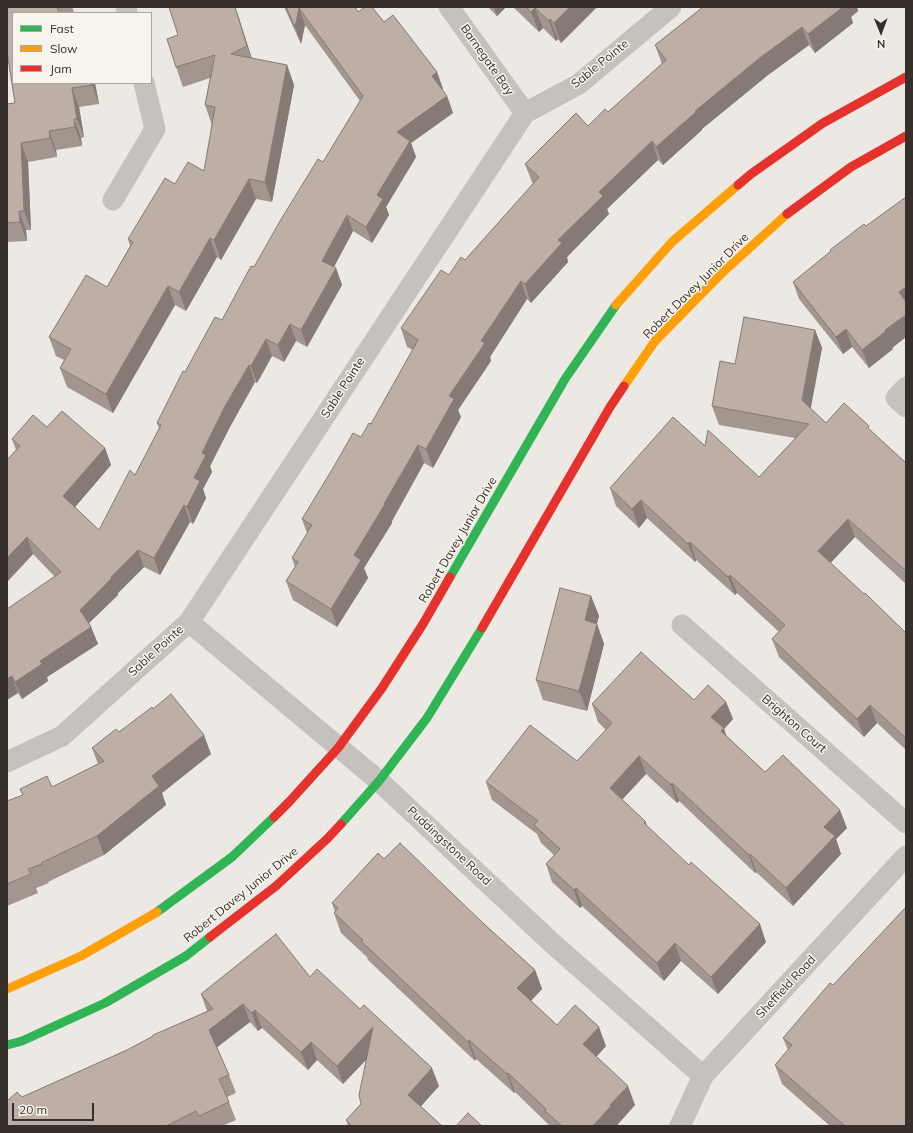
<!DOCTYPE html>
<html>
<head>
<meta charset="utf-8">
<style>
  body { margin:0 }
  #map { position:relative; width:913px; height:1133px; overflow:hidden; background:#ece8e3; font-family:Mulish,sans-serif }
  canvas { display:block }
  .frame { position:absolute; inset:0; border:8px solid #362f2a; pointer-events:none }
  .legend { position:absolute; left:12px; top:12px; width:140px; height:72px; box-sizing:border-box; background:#f8f3eb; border:1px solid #aaa59e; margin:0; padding:5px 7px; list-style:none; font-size:12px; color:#362f2a }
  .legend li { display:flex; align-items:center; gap:8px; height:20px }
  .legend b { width:20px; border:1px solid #aaa59e }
  .north { position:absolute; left:861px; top:12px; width:40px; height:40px; -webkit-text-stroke:3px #f8f3eb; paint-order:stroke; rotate:179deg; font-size:11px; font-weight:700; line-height:16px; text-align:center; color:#362f2a }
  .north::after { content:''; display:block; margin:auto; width:14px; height:18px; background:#362f2a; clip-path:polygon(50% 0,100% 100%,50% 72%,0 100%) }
  .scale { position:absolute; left:12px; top:1103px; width:82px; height:18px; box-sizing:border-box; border:2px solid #362f2a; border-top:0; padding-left:5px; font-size:12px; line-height:14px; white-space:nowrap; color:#362f2a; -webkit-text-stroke:3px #f8f3eb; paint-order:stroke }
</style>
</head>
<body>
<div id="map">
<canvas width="913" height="1133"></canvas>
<div class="frame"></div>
<ul class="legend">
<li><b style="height:5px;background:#30b455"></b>Fast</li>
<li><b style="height:5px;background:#ff9f0a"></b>Slow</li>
<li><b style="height:5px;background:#e5322d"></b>Jam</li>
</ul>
<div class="north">N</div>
<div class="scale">20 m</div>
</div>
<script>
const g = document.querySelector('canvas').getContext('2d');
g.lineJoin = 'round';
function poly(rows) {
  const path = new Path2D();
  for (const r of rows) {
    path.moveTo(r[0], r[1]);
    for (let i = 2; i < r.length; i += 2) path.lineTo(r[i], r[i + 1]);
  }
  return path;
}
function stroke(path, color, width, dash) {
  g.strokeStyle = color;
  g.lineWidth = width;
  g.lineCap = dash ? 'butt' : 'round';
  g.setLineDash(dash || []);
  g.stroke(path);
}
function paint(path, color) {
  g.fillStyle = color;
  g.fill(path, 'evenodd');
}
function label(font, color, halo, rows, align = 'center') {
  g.font = font + ' Mulish,sans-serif';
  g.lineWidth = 3;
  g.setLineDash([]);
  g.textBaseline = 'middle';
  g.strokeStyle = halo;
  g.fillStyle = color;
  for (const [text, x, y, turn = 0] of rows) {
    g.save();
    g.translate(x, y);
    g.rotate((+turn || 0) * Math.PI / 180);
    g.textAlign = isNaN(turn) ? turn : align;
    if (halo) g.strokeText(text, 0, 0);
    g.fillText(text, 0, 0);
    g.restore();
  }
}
const street = poly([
  [126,7,127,13],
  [449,7,525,113],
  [113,200,155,129,144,83],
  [906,387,896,398,906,407],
  [189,622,379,781,552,943,703,1076],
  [682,625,906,823],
  [7,762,62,736,189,622,525,113,579,84,671,7],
  [680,1126,703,1076,906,856]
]);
const fast = poly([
  [450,577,565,379,616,305],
  [341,824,379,781,427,718,482,628],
  [157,912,232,857,274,817],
  [7,1045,22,1041,105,1003,186,956,210,937]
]);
const slow = poly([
  [616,305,672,242,738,185],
  [624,386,655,341,722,273,787,214],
  [7,989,81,956,157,912]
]);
const jam = poly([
  [738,185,751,174,823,123,906,77],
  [787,214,851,167,906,136],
  [482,628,610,407,624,386],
  [274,817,289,802,338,748,382,688,423,624,450,577],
  [210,937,276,886,327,839,341,824]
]);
const wall = poly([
  [7,7,72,7,74,12,72,13,13,13,13,83,95,83,99,104,79,107,84,137,81,138,82,146,56,150,57,157,28,162,31,230,26,230,27,241,7,242,7,104,15,103,7,52],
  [169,7,235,7,252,58,287,65,294,85,272,202,256,199,221,260,217,257,186,311,175,305,113,413,67,387,60,368,64,360,56,356,49,337,107,287,130,246,128,239,175,184,204,171,212,125,205,105,210,78,183,87,176,67,178,35],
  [284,7,355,7,358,12,384,22,437,72,443,89,442,90,447,96,453,113,411,143,416,157,386,207,389,215,372,243,353,231,334,267,336,268,342,285,307,347,296,341,284,362,272,356,257,383,255,382,231,425,210,466,212,472,203,489,206,498,193,524,190,522,160,575,144,567,118,593,118,595,89,623,91,627,98,644,47,677,48,681,22,699,18,693,7,700,7,609,55,577,33,554,7,582,7,460,16,450,12,439,47,427,105,448,111,465,75,507,99,530,135,475,159,428,157,423,185,372,222,320,254,267,323,162,360,101,305,25,301,44],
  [488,7,506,7,497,16],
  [513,7,597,7,561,43,558,39,556,41,543,28,539,32],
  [703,7,857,7,858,11,851,17,853,23,815,53,809,45,768,75,702,129,702,130,663,165,658,160,607,209,609,214,567,257,568,262,531,303,527,299,490,357,491,361,458,410,461,417,433,468,424,463,392,521,392,523,364,568,368,578,337,627,293,600,286,581,295,567,292,558,307,533,302,519,371,424,413,350,407,347,401,328,449,275,465,260,533,184,532,182,525,164,588,126,608,112,662,64,655,45],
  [906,197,906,337,892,348,893,349,869,368,852,347,843,354,799,299,793,282,830,252,830,250,866,226],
  [815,330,822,348,810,408,826,423,870,430,906,463,906,584,855,537,830,563,906,633,906,750,877,723,864,737,779,657,772,639,779,632,737,593,735,595,696,560,695,562,647,518,639,528,616,506,610,488,705,446,759,477,795,438,719,425,712,406,735,364],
  [591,596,599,616,597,624,604,644,587,711,543,700,536,680],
  [694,700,726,702,733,719,724,729,726,736,765,772,847,828,836,839,841,854,793,906,756,872,755,873,679,801,677,803,646,774,622,800,646,822,647,826,766,942,718,994,681,961,664,981,582,906,580,908,552,882,546,864,554,855,541,843,537,834,492,800,486,782,577,761,606,730,598,722,592,704],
  [153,709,211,754,162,793,166,805,104,855,48,882,49,883,36,888,38,893,7,906,7,801,23,795,20,789,52,787,98,764,92,748,119,732],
  [384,859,484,924,535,970,542,989,531,1001,557,1025,606,1046,596,1057,635,1105,618,1124,618,1126,550,1126,515,1092,514,1093,476,1059,475,1061,368,960,367,957,341,933,334,913,335,912,332,903],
  [310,977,439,1086,421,1106,442,1126,348,1126,346,1120,361,1104,367,1059,343,1084,317,1060,308,1070,262,1028,258,1031,250,1022,217,1047,229,1075,236,1093,227,1097,236,1120,222,1126,7,1126,22,1097,127,1050,207,1011,201,994],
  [783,1038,906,1126,830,1126,782,1084,775,1065,788,1050]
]);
const shadedWall = poly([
  [235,7,239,18,254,66,247,46],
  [494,7,506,7,497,16],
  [570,7,597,7,561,43,554,23],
  [843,7,857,7,858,11,851,17,853,23,815,53,808,34],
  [299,8,305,25,301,44,295,27],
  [535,8,543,28,539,32,531,12],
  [550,19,558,39,556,41,549,21],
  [802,27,809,45,768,75,702,129,702,130,663,165,656,147,695,111,761,57],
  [287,65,294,85,272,202,265,182],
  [437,72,443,89,438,93,432,76],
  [92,83,95,83,99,104,92,85],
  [72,88,79,107,84,137,77,119],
  [447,96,453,113,411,143,416,157,386,207,389,215,372,243,366,227,397,132],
  [74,119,81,138,82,146,75,127],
  [49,131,56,150,57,157,50,138],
  [652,141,658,160,607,209,609,214,567,257,568,262,531,303,525,284,558,240,599,192],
  [21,143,28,162,31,230,24,211],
  [249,179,256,199,221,260,214,240],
  [19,211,26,230,27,241,20,222],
  [347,215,353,231,328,278,322,261],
  [210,238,217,257,186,311,179,292],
  [336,268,342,285,307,347,301,330],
  [521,281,527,299,490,357,491,361,458,410,461,417,433,468,426,449,449,396,481,341],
  [168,286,175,305,113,413,106,394],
  [906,287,906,309,899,292],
  [906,315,906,337,892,348,893,349,869,368,862,350,885,330],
  [290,324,296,341,284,362,278,345],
  [846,329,852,347,843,354,836,337],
  [815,330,822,348,809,418,802,400],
  [266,339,272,356,257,383,251,366],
  [249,365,255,382,231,425,210,466,212,472,203,489,206,498,193,524,187,507,194,478,202,453,224,408],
  [418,445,424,463,392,521,392,523,364,568,368,578,337,627,331,609,354,555,384,504],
  [105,448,111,465,70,513,63,496],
  [641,500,647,518,639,528,632,509],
  [184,505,190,522,160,575,154,558],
  [848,519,855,537,824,570,818,551],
  [27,537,33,554,7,582,7,558],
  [690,542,696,560,695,562,688,544],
  [138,550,144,567,118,593,118,595,86,626,80,610,111,577],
  [730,575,737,593,735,595,728,577],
  [591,596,599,616,592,640,585,620],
  [597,624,604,644,587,711,579,691],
  [91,627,98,644,47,677,48,681,22,699,15,682,40,661],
  [12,676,18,693,7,700,7,679],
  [726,702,733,719,724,729,730,746,711,717],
  [870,705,877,723,864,737,857,719],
  [204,735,211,754,162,793,166,805,104,855,97,836,152,776],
  [639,756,646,774,616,806,610,788],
  [672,783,679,801,677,803,671,785],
  [840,810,847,828,836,839,841,854,793,906,786,888,824,827],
  [750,854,756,872,755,873,749,855],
  [576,888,582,906,580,908,574,890],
  [760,924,766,942,718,994,711,977],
  [675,943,681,961,664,981,657,963],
  [535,970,542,989,524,1008,517,988],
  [243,1004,250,1022,216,1048,209,1030],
  [255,1010,262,1028,258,1031,252,1013],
  [373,1027,380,1045,343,1084,337,1066],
  [599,1027,606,1046,590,1064,583,1044],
  [469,1040,476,1059,475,1061,468,1042],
  [311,1042,317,1060,308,1070,301,1052],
  [432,1068,439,1086,415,1113,408,1095],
  [508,1073,515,1092,514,1093,507,1074],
  [628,1086,635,1105,618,1124,618,1126,593,1126,610,1105]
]);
const building = poly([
  [7,7,57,7,59,13,13,13,13,83,92,83,92,85,72,88,77,119,74,119,75,127,49,131,50,138,21,143,24,211,19,211,20,222,7,223,7,104,15,103,7,52,7,7],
  [169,7,235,7,247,46,231,54,287,65,265,182,249,179,214,240,210,238,179,292,168,286,106,394,60,368,71,349,49,337,86,275,107,287,133,242,128,239,165,178,175,184,188,162,204,171,215,107,205,105,215,55,176,67,167,39,178,35,169,7],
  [286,7,355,7,358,12,365,7,372,7,384,22,393,15,437,72,432,76,447,96,397,132,410,141,377,195,383,199,366,227,347,215,322,261,336,268,301,330,290,324,278,345,266,339,251,366,249,365,224,408,202,453,206,455,194,478,200,481,187,507,184,505,154,558,138,550,111,577,112,578,80,610,91,627,40,661,42,664,15,682,12,676,7,679,7,609,61,572,27,537,7,558,7,460,20,446,12,439,33,415,47,427,62,411,105,448,63,496,99,530,130,470,135,475,161,425,157,423,183,371,185,372,215,317,222,320,251,266,254,267,280,221,318,159,323,162,363,96,299,8,295,27,286,7],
  [526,7,570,7,554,23,550,19,549,21,535,8,531,12,526,7],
  [703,7,843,7,808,34,802,27,761,57,695,111,696,112,656,147,652,141,599,192,603,196,558,240,562,243,525,284,521,281,481,341,485,343,449,396,454,399,426,449,418,445,384,504,385,504,354,555,361,560,331,609,286,581,298,562,292,558,312,525,302,519,333,468,353,433,361,437,369,423,371,424,418,340,401,328,441,270,449,275,461,257,465,260,539,177,525,164,576,113,588,126,605,109,608,112,666,60,655,45,703,7],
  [906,197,906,287,899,292,906,302,906,315,885,330,886,331,862,350,846,329,836,337,793,282,831,251,830,250,864,224,866,226,906,197],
  [744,317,815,330,802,400,826,423,844,403,869,426,868,428,906,463,906,571,848,519,818,551,864,594,865,593,906,633,906,738,870,705,857,719,772,639,785,625,730,575,728,577,690,542,688,544,641,500,632,509,610,488,673,417,705,446,708,430,759,477,809,424,712,406,720,361,735,364,744,317],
  [560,588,591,596,585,620,597,624,579,691,536,680,560,588],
  [641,652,694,700,708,685,726,702,711,717,724,728,721,731,765,772,783,755,840,810,824,827,835,836,786,888,750,854,749,855,672,783,671,785,639,756,610,788,646,822,644,823,689,865,691,862,760,924,711,977,675,943,657,963,576,888,574,890,546,864,560,849,534,825,538,821,486,782,530,725,577,761,612,723,592,704,641,652],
  [171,694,204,735,152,776,159,786,97,836,41,863,42,864,28,869,31,874,7,884,7,801,23,795,20,789,47,776,52,787,104,761,92,748,116,729,119,732,152,707,153,709,171,694],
  [400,843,484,924,535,970,517,988,557,1025,575,1005,599,1027,583,1044,628,1086,610,1105,611,1106,593,1126,562,1126,545,1111,546,1109,508,1073,507,1074,469,1040,468,1042,361,941,363,940,334,913,338,908,332,903,378,853,384,859,400,843],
  [906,907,906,1126,883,1126,882,1125,881,1126,845,1126,775,1065,792,1045,783,1038,830,983,833,985,906,907],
  [276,934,310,977,317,969,360,1009,364,1005,432,1068,408,1095,442,1126,352,1126,346,1120,361,1104,359,1095,373,1027,337,1066,311,1042,301,1052,255,1010,252,1013,243,1004,209,1030,229,1075,219,1079,229,1102,199,1116,196,1111,166,1126,7,1126,7,1101,17,1092,22,1097,127,1050,153,1036,153,1035,213,1009,201,994,276,934],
  [468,1113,482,1126,456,1126,468,1113]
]);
const streetNames = [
  ["Barnegate Bay",487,60,55],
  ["Sable Pointe",600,64,-39],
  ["Robert Davey Junior Drive",696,286,-45],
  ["Sable Pointe",343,388,-57],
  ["Robert Davey Junior Drive",458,540,-60],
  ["Sable Pointe",156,651,-42],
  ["Brighton Court",794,724,41],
  ["Puddingstone Road",449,846,43],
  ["Robert Davey Junior Drive",241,895,-39],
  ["Sheffield Road",786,987,-47]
];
stroke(street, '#c5c1bc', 21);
stroke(fast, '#30b455', 9);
stroke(slow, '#ff9f0a', 9);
stroke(jam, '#e5322d', 9);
paint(wall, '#a3968f');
paint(shadedWall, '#857a74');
paint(building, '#beafa6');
stroke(building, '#857a74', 1);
label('12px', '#362f2a', '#f8f3eb', streetNames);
</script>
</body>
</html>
